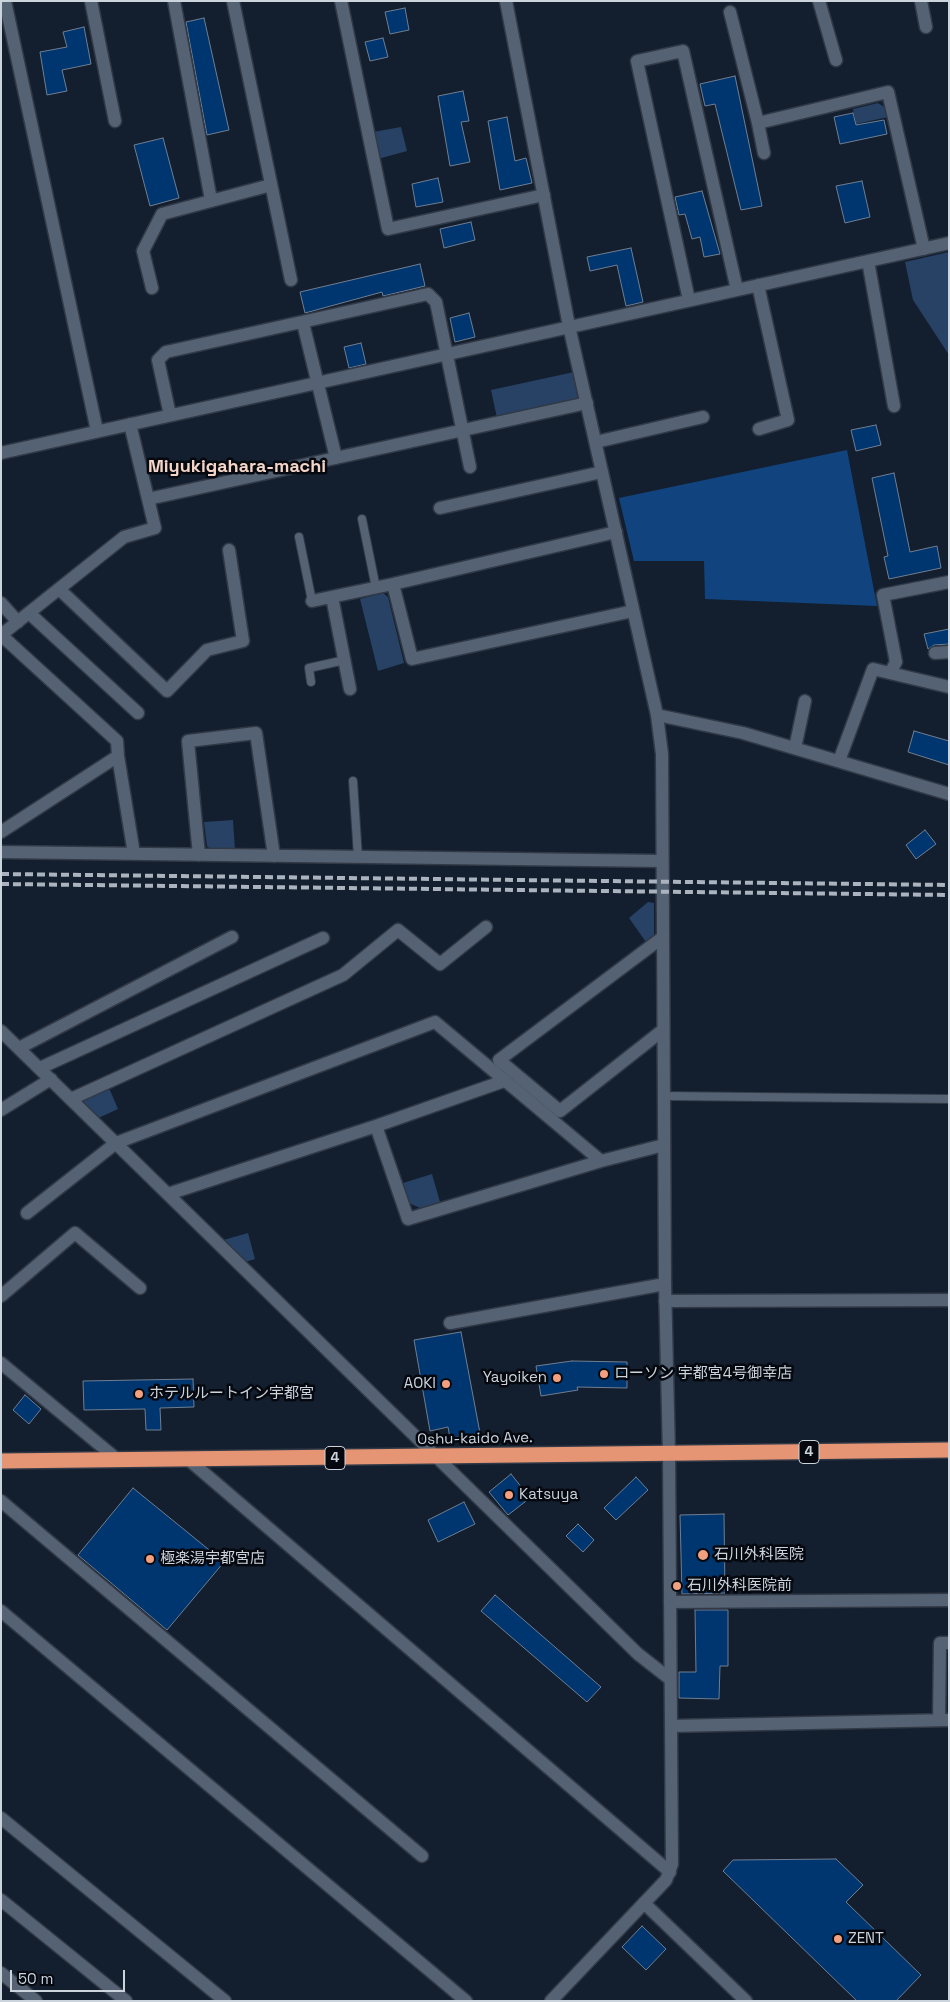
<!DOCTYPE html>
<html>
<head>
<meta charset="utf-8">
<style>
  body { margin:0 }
  #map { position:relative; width:950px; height:2002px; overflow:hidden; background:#131f2e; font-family:"Space Grotesk",sans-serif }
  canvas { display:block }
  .frame { position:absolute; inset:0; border:2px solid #cbd3dd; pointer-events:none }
  .scale { position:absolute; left:10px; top:1970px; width:115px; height:22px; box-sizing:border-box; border:2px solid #cbd3dd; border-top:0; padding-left:6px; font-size:15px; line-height:18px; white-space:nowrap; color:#cbd3dd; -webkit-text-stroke:4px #05090f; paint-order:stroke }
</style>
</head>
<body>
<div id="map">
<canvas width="950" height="2002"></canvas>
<div class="frame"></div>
<div class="scale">50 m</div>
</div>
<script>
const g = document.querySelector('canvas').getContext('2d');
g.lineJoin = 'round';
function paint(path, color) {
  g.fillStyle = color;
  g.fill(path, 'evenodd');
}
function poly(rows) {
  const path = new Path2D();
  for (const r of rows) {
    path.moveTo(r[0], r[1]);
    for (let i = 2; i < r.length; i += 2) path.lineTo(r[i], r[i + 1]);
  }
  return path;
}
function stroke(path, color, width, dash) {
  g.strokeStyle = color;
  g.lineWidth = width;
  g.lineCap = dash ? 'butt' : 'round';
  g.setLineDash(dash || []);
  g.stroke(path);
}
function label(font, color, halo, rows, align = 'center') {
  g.font = font + ' "Space Grotesk","Noto Sans JP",sans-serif';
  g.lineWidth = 5;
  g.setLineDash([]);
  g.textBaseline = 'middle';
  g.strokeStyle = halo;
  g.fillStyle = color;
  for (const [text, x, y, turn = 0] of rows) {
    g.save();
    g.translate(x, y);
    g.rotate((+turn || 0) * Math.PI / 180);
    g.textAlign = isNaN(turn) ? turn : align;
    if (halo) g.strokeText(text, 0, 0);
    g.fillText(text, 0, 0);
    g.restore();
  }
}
const green = poly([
  [878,103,886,108,888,117,856,124,853,109],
  [401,127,407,151,378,159,373,132],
  [949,252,949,355,913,300,905,262],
  [574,372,579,402,497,418,491,390],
  [383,593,388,597,404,663,378,671,360,599],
  [233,820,235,851,214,852,207,846,204,822],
  [648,902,654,903,654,935,646,942,629,918],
  [109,1088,118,1109,94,1120,81,1107,82,1100],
  [432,1174,440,1202,420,1208,409,1203,403,1183],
  [248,1233,255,1259,242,1263,220,1241]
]);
const forest = poly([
  [847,450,877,606,705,599,704,561,634,561,619,498]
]);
const building = poly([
  [405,8,409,30,390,34,385,12,405,8],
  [204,18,229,130,207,135,186,22,204,18],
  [84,27,91,64,62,70,67,91,47,95,40,52,67,47,63,32,84,27],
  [383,38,388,57,370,61,365,42,383,38],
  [735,76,762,206,741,210,715,104,705,106,700,84,735,76],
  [463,91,469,121,461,122,470,162,450,166,438,96,463,91],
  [853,113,856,125,884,120,887,134,840,144,834,117,853,113],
  [507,117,515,161,526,158,532,183,500,190,488,121,507,117],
  [163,138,179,198,150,206,134,145,163,138],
  [438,178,443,202,416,207,412,184,438,178],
  [862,181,870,217,845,223,836,186,862,181],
  [702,191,720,254,704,257,700,237,692,239,685,214,679,215,675,197,702,191],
  [471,222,475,240,444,248,440,229,471,222],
  [631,248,643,302,626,306,617,265,590,271,587,257,631,248],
  [420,264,425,286,383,296,382,292,305,313,300,292,420,264],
  [469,313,475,337,455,342,450,318,469,313],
  [361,343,366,364,349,368,344,347,361,343],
  [876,425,881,445,856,451,851,430,876,425],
  [894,473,910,552,937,546,941,568,889,579,884,557,888,556,872,478,894,473],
  [949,629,949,644,934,645,928,649,924,634,949,629],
  [914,731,949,741,949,765,908,752,914,731],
  [925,830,936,844,916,859,906,845,925,830],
  [461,1332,480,1433,450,1438,448,1427,430,1431,414,1340,461,1332],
  [572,1361,627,1362,627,1388,577,1387,578,1390,541,1396,536,1366,572,1361],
  [193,1379,194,1407,160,1408,161,1430,146,1430,145,1409,84,1410,83,1381,193,1379],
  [25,1395,41,1409,29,1424,13,1410,25,1395],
  [511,1474,530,1498,508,1515,489,1492,511,1474],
  [636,1477,648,1490,616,1520,604,1508,636,1477],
  [133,1488,224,1562,167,1630,78,1555,133,1488],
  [464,1502,475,1524,438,1542,428,1520,464,1502],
  [724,1514,725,1593,682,1594,680,1515,724,1514],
  [578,1524,594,1540,583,1552,566,1536,578,1524],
  [495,1595,601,1687,587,1702,481,1611,495,1595],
  [695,1610,728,1610,728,1666,720,1666,719,1699,679,1698,679,1672,696,1672,695,1610],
  [836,1859,863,1885,846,1902,921,1975,896,2001,857,2001,723,1871,733,1860,836,1859],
  [642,1926,666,1949,646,1970,622,1947,642,1926]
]);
const lane = poly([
  [362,519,376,588],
  [299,537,312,601],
  [311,682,309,668,345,660],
  [353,781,358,857],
  [664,1096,949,1099]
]);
const street = poly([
  [5,1,97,431],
  [91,1,115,121],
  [174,1,211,200],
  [233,1,291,280],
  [341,1,388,229,544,195],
  [819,1,836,60],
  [921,1,926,27],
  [730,12,758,123,888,92,924,249],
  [758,123,764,153],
  [868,261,894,406],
  [758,285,788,420,759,429],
  [152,288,143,251,162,214,271,185],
  [689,300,637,61,683,51,737,290],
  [303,323,336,458],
  [170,415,158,360,166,352,428,294,436,302,470,467],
  [596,442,703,417],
  [1,453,949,243],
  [148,499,587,403],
  [440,508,602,472],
  [393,584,616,532],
  [59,589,167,691,207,650,243,641,229,550],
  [332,597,350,689],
  [312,601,393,584,412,659,633,611],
  [1,603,18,622],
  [29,613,138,713],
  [935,653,949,652],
  [890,673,896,662,883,595,949,582],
  [657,715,743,733,949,794],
  [795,748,805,701],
  [118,756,134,854],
  [839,761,873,669,949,687],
  [1,832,118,756,117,741,1,635,124,537,155,528,130,424],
  [1,852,662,861],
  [199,855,188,741,256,733,274,856],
  [663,937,499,1060,560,1111,663,1030],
  [1,1031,638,1654,670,1679],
  [19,1048,232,937],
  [40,1068,323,938],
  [71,1099,343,975,398,930,440,964,486,927],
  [1,1110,51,1079],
  [376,1126,408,1219,601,1161,664,1145],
  [168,1194,376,1126,504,1081],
  [27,1213,116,1143,435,1022,601,1161],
  [1,1296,75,1233,140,1288],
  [665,1301,949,1300],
  [450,1323,665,1284],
  [1,1363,118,1460],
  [189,1460,670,1872],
  [1,1501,422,1856],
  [670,1602,949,1600],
  [1,1611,466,2001],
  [939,1720,940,1643,949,1643],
  [671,1726,949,1720],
  [1,1818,225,2001],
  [1,1900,126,2001],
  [644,1903,746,2001],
  [1,1973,36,2001]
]);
const secondary = poly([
  [506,1,569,326,657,715,662,754,665,1284,669,1454,672,1864,666,1880,551,2001]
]);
const highway = poly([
  [1,1461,949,1450]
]);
const rail = poly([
  [1,874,949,885],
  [1,884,949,895]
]);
const markers = [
  [604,1374,5,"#f2a07f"],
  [557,1378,5,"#f2a07f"],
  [446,1384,5,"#f2a07f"],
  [139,1394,5,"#f2a07f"],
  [509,1495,5,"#f2a07f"],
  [703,1555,6,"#f2a07f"],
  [150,1559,5,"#f2a07f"],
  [677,1586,5,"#f2a07f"],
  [838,1939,5,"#f2a07f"]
];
const shields = [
  [809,1452,20],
  [335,1458,20]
];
const shieldNames = [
  ["4",809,1452],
  ["4",335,1458]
];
const poiNames = [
  ["ローソン 宇都宮4号御幸店",614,1374],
  ["Yayoiken",547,1378,"right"],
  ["AOKI",436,1384,"right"],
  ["ホテルルートイン宇都宮",149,1394],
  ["Katsuya",519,1495],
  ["石川外科医院",714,1555],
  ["極楽湯宇都宮店",160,1559],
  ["石川外科医院前",687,1586],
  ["ZENT",848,1939]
];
const streetNames = [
  ["Oshu-kaido Ave.",475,1439,-1]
];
const quarterNames = [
  ["Miyukigahara-machi",237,467]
];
paint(green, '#274264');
paint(forest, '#11447e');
paint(building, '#003670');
stroke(building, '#707e91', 1);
stroke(lane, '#323946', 10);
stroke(street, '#323946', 15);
stroke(secondary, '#323946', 15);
stroke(highway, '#323946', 18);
stroke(lane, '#546273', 8);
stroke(street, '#546273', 12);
stroke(secondary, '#546273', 12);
stroke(highway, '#e69574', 15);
stroke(rail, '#aab3be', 4, [8, 4]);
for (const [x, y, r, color] of markers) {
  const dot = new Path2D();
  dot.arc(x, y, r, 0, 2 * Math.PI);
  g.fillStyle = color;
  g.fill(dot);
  stroke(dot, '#05090f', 2);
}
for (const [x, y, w] of shields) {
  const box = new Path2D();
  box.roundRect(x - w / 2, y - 11.5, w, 23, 4);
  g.fillStyle = '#05090f';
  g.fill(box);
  stroke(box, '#cbd3dd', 1);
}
label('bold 14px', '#cbd3dd', null, shieldNames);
label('15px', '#cbd3dd', '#05090f', poiNames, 'left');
label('15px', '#cbd3dd', '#05090f', streetNames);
label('bold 18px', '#f5d5c8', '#05090f', quarterNames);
</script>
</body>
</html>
